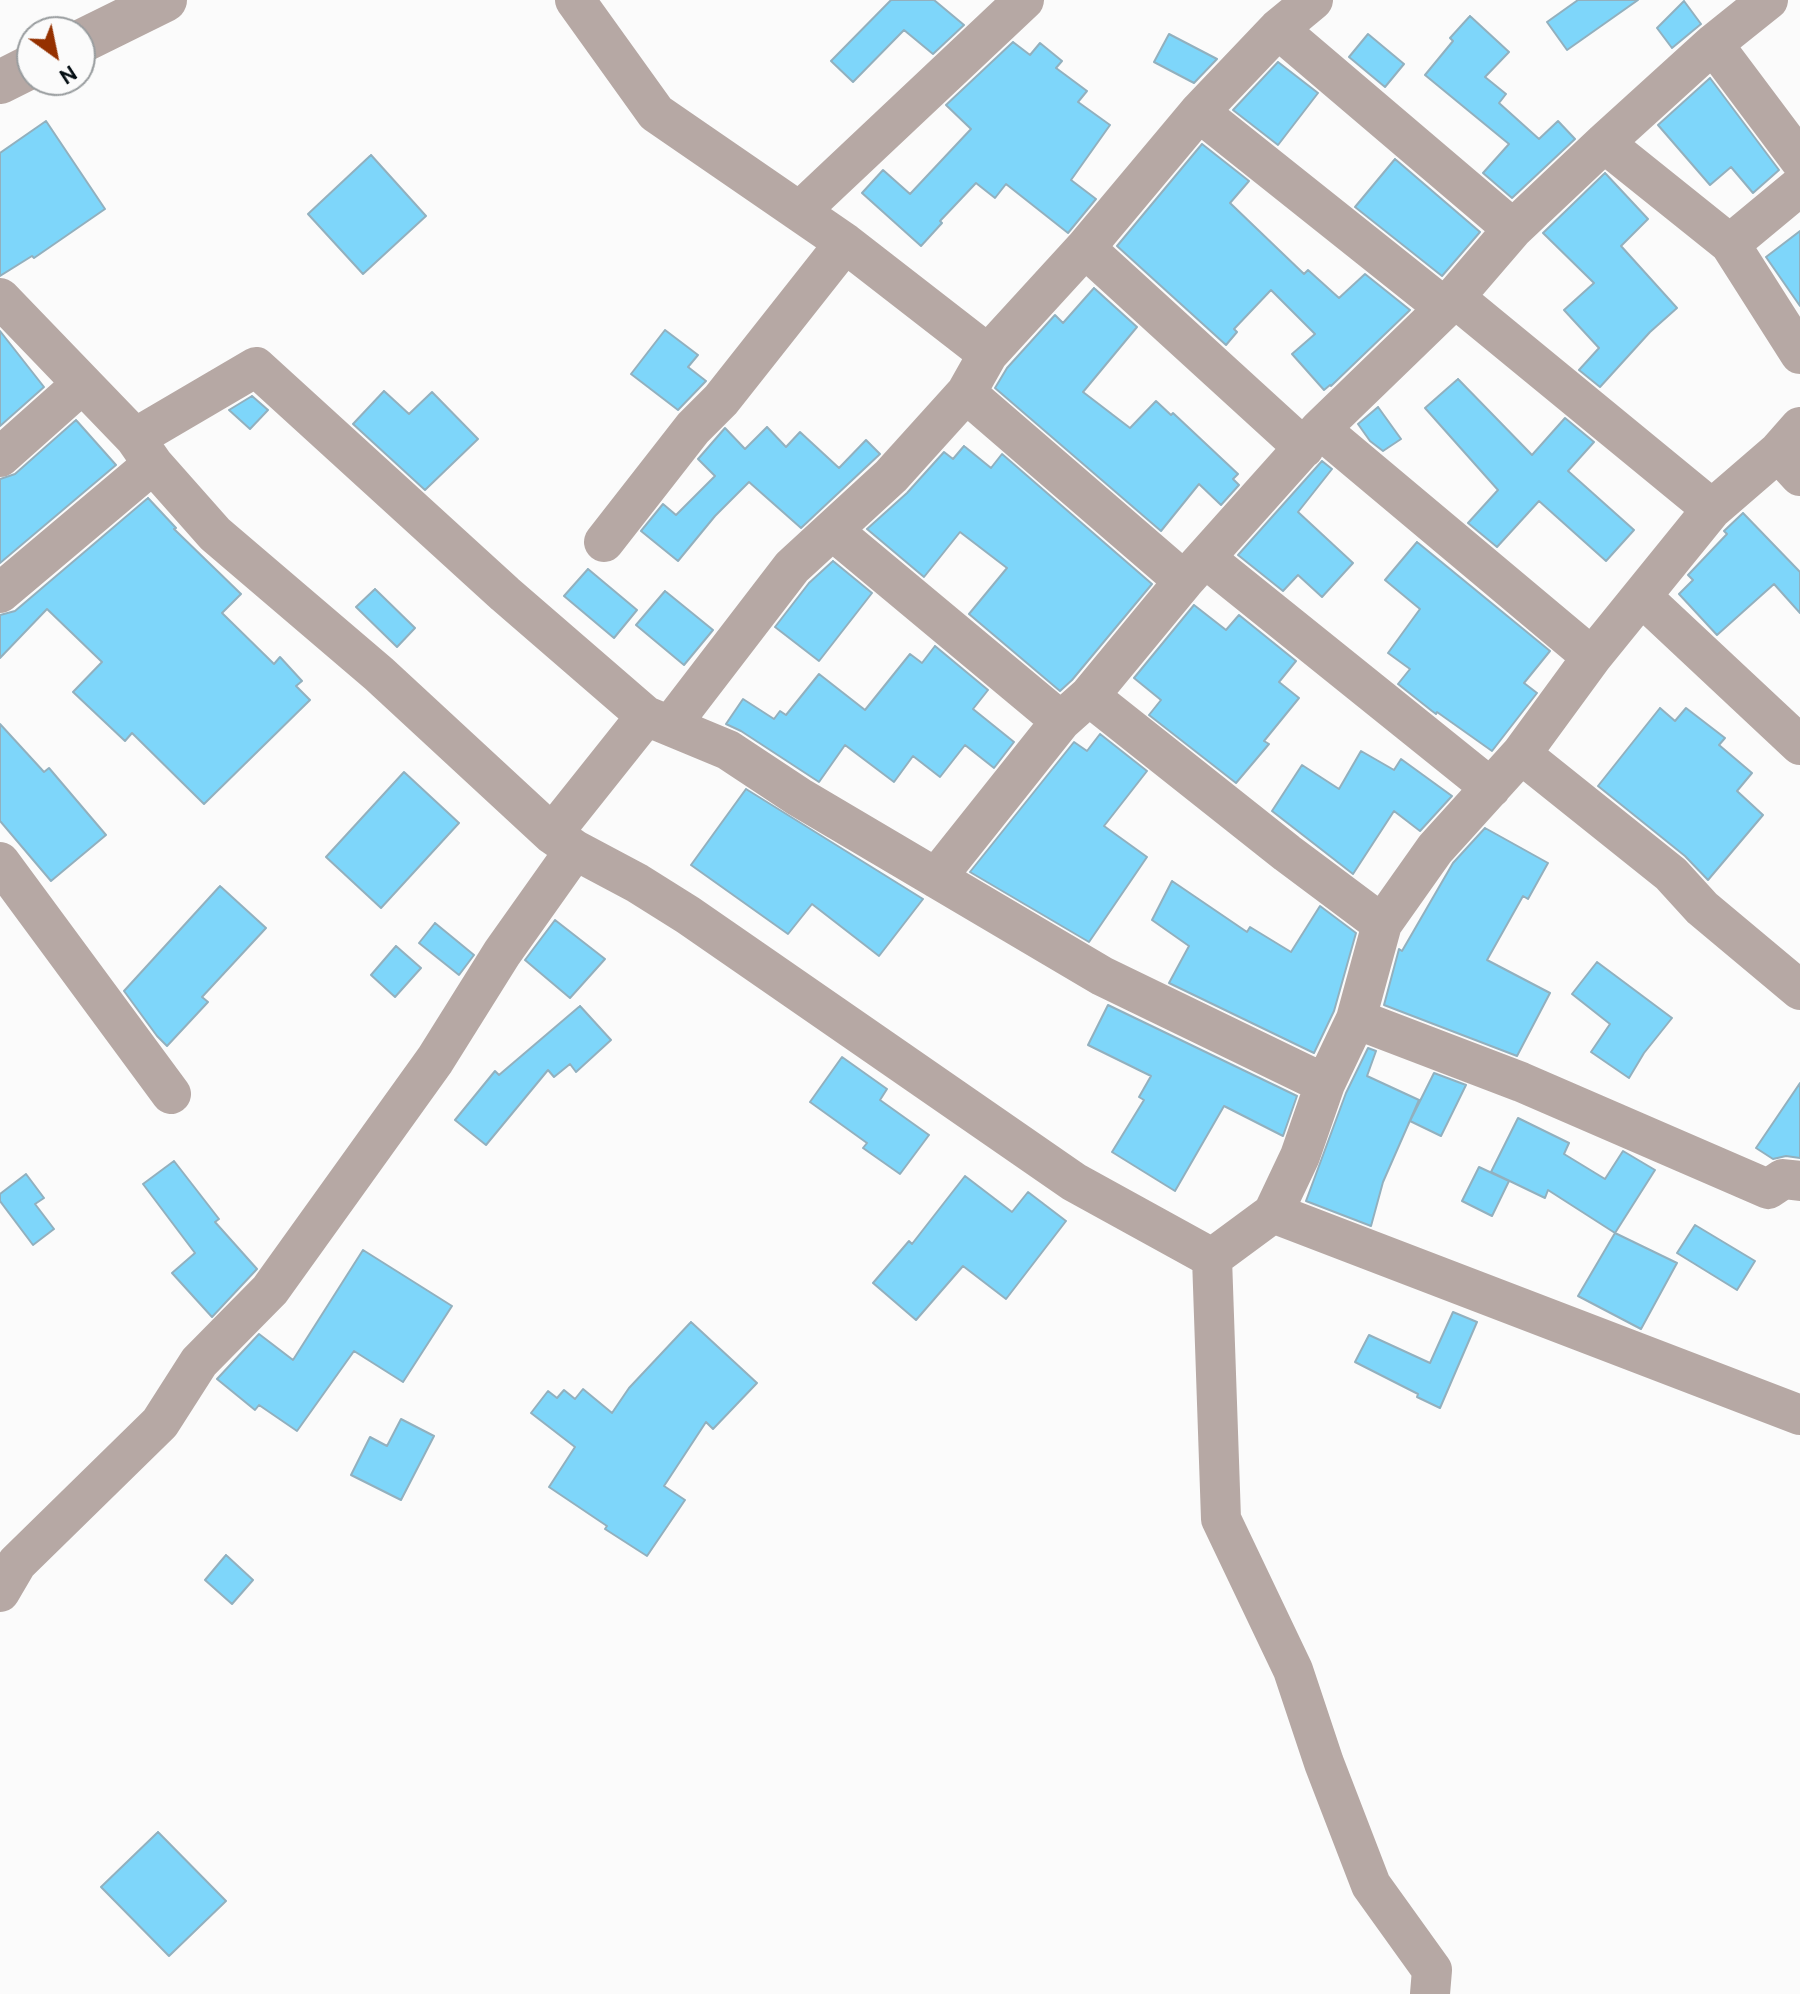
<!DOCTYPE html>
<html>
<head>
<meta charset="utf-8">
<style>
  body { margin:0 }
  #map { position:relative; width:1800px; height:1994px; overflow:hidden; background:#fbfbfb; font-family:Cabin,sans-serif }
  canvas { display:block }
  .north { position:absolute; left:16px; top:16px; width:80px; height:80px; box-sizing:border-box; background:#fbfbfb; border:2px solid #989c9e; border-radius:50%; rotate:147deg; font-size:22px; font-weight:700; line-height:32px; text-align:center; color:#040e13 }
  .north::after { content:''; display:block; margin:auto; width:28px; height:36px; background:#953100; clip-path:polygon(50% 0,100% 100%,50% 72%,0 100%) }
</style>
</head>
<body>
<div id="map">
<canvas width="1800" height="1994"></canvas>
<div class="north">N</div>
</div>
<script>
const g = document.querySelector('canvas').getContext('2d');
g.lineJoin = 'round';
function paint(path, color) {
  g.fillStyle = color;
  g.fill(path, 'evenodd');
}
function poly(rows) {
  const path = new Path2D();
  for (const r of rows) {
    path.moveTo(r[0], r[1]);
    for (let i = 2; i < r.length; i += 2) path.lineTo(r[i], r[i + 1]);
  }
  return path;
}
function stroke(path, color, width, dash) {
  g.strokeStyle = color;
  g.lineWidth = width;
  g.lineCap = dash ? 'butt' : 'round';
  g.setLineDash(dash || []);
  g.stroke(path);
}
const building = poly([
  [891,0,934,0,964,25,933,54,904,30,853,82,831,61,891,0],
  [1578,0,1638,0,1567,50,1547,22,1578,0],
  [1684,1,1701,24,1672,48,1657,28,1684,1],
  [1470,16,1509,52,1485,77,1506,94,1499,103,1539,139,1558,121,1575,139,1512,198,1483,173,1509,144,1425,75,1453,41,1450,38,1470,16],
  [1169,34,1217,59,1194,83,1154,62,1169,34],
  [1368,34,1404,64,1385,87,1349,57,1368,34],
  [1013,42,1030,55,1040,43,1062,61,1056,68,1087,91,1078,102,1110,125,1071,180,1096,199,1068,233,1006,184,995,198,976,183,940,221,942,223,921,246,862,193,883,170,910,194,971,129,946,105,1013,42],
  [1278,62,1318,93,1278,145,1233,110,1278,62],
  [1710,78,1779,170,1753,193,1731,167,1710,185,1658,125,1710,78],
  [46,121,105,209,34,258,32,256,0,276,0,153,46,121],
  [1202,144,1249,181,1230,203,1304,274,1308,270,1339,298,1365,274,1410,310,1331,386,1330,385,1324,390,1292,354,1315,334,1271,290,1234,329,1237,332,1226,345,1117,246,1202,144],
  [371,155,426,216,363,274,308,214,371,155],
  [1395,159,1480,232,1442,276,1355,207,1395,159],
  [1605,173,1648,219,1621,246,1677,308,1650,332,1600,387,1579,370,1599,348,1564,310,1594,283,1543,233,1605,173],
  [1800,231,1800,306,1766,257,1800,231],
  [1094,288,1137,327,1083,392,1130,428,1156,401,1171,415,1173,413,1238,474,1233,479,1239,485,1221,505,1199,484,1161,531,995,388,1007,368,1055,315,1063,323,1094,288],
  [665,330,698,355,688,367,706,381,678,410,631,374,665,330],
  [0,331,44,387,0,426,0,331],
  [1458,379,1532,455,1565,418,1594,442,1568,471,1634,530,1606,561,1539,501,1497,547,1468,523,1498,490,1425,408,1458,379],
  [384,391,409,414,432,392,478,439,425,490,353,424,384,391],
  [252,396,268,410,250,429,229,410,252,396],
  [1378,407,1401,439,1383,451,1370,441,1358,424,1378,407],
  [76,420,116,465,0,563,0,479,15,474,76,420],
  [767,427,786,447,800,432,839,468,866,440,880,454,801,528,749,482,715,516,678,561,641,531,663,504,676,515,715,476,698,459,725,428,745,449,767,427],
  [964,446,991,468,1002,454,1152,584,1072,680,1060,691,969,614,1007,568,960,532,924,577,867,529,907,493,944,452,953,459,964,446],
  [1322,461,1332,469,1298,512,1353,563,1322,597,1298,575,1283,591,1238,555,1322,461],
  [148,498,176,528,174,529,241,594,222,613,274,664,280,657,302,681,296,686,310,700,204,804,132,733,125,741,73,692,102,662,47,609,0,658,0,615,15,611,148,498],
  [1743,513,1800,572,1800,613,1774,584,1717,635,1679,594,1693,580,1688,575,1727,534,1724,531,1743,513],
  [1417,542,1550,651,1524,683,1537,693,1492,751,1437,712,1436,714,1432,711,1398,684,1410,669,1388,653,1420,609,1385,580,1417,542],
  [833,561,872,593,819,661,775,627,809,583,833,561],
  [588,569,637,610,614,638,564,596,588,569],
  [375,589,415,628,397,647,356,607,375,589],
  [665,591,713,630,684,665,636,625,665,591],
  [1194,605,1226,630,1239,615,1296,661,1279,682,1299,698,1264,741,1269,744,1236,783,1149,715,1161,700,1134,678,1194,605],
  [935,646,988,690,973,709,1014,742,994,768,965,745,940,777,913,756,894,782,845,745,819,782,741,731,726,724,743,699,774,719,780,711,786,715,819,674,865,710,910,654,922,663,935,646],
  [1660,708,1675,721,1686,708,1725,738,1719,745,1752,773,1737,791,1763,815,1708,880,1685,856,1598,786,1660,708],
  [0,724,44,772,49,768,106,835,51,881,0,821,0,724],
  [1100,734,1147,771,1104,826,1147,857,1089,942,970,872,1074,742,1087,751,1100,734],
  [1361,751,1394,770,1401,759,1452,796,1420,831,1394,811,1353,874,1272,811,1302,765,1339,789,1361,751],
  [404,772,459,823,381,908,326,857,404,772],
  [746,789,923,899,879,956,812,904,788,934,691,865,746,789],
  [1485,828,1548,863,1528,899,1523,896,1487,960,1550,993,1517,1056,1384,1005,1399,949,1402,951,1453,863,1485,828],
  [1172,881,1247,932,1250,927,1291,952,1320,906,1356,933,1334,1011,1314,1053,1169,983,1189,946,1152,920,1172,881],
  [220,886,266,928,202,997,208,1002,167,1046,157,1036,124,991,220,886],
  [555,920,605,959,570,998,525,960,555,920],
  [435,923,474,955,459,975,419,943,435,923],
  [396,946,421,968,395,997,371,975,396,946],
  [1597,962,1672,1018,1644,1053,1629,1078,1591,1052,1610,1024,1572,994,1597,962],
  [1108,1005,1297,1096,1283,1136,1224,1106,1175,1191,1112,1152,1144,1100,1139,1097,1151,1076,1088,1045,1108,1005],
  [580,1006,611,1040,576,1072,570,1064,554,1077,548,1070,486,1145,455,1120,495,1071,499,1075,580,1006],
  [1368,1048,1376,1051,1367,1076,1419,1100,1383,1182,1371,1226,1306,1201,1346,1093,1368,1048],
  [842,1057,887,1089,880,1100,929,1135,900,1174,863,1148,867,1143,810,1102,842,1057],
  [1434,1073,1466,1085,1441,1136,1410,1121,1434,1073],
  [1800,1083,1800,1158,1786,1156,1773,1159,1756,1148,1800,1083],
  [1518,1118,1569,1143,1564,1154,1605,1179,1623,1151,1655,1170,1615,1233,1548,1190,1545,1198,1491,1172,1518,1118],
  [174,1161,219,1219,215,1222,257,1269,212,1317,172,1273,195,1253,143,1184,174,1161],
  [1479,1167,1509,1181,1492,1216,1462,1201,1479,1167],
  [26,1174,44,1198,35,1204,54,1229,33,1245,0,1201,0,1194,26,1174],
  [965,1176,1012,1212,1028,1192,1066,1221,1006,1299,963,1266,916,1320,873,1283,909,1241,912,1244,965,1176],
  [1695,1225,1755,1261,1737,1290,1677,1253,1695,1225],
  [1615,1233,1677,1263,1641,1329,1578,1296,1615,1233],
  [363,1250,452,1306,403,1382,354,1351,297,1431,259,1405,255,1410,217,1379,259,1334,293,1360,363,1250],
  [1453,1312,1477,1322,1440,1408,1417,1397,1418,1394,1355,1362,1369,1335,1430,1363,1453,1312],
  [691,1322,757,1383,713,1429,706,1422,664,1486,685,1500,647,1556,605,1529,607,1526,549,1487,575,1447,531,1413,548,1391,557,1398,564,1390,575,1399,583,1389,612,1413,629,1388,691,1322],
  [401,1419,434,1436,401,1500,351,1475,370,1437,387,1446,401,1419],
  [226,1555,253,1580,232,1604,205,1580,226,1555],
  [158,1832,226,1901,169,1956,101,1887,158,1832]
]);
const minor = poly([
  [575,0,656,113,845,243,988,354],
  [1278,29,1513,229],
  [1713,44,1800,160],
  [1199,112,1445,308],
  [1604,143,1730,244,1800,354],
  [800,211,1024,0],
  [1730,244,1800,186],
  [1085,248,1304,448],
  [0,298,135,438,153,464,215,534,379,674,552,834,575,850,637,883,688,915,1074,1182,1212,1258,1221,1519,1293,1670,1324,1763,1371,1885,1432,1970,1430,1994],
  [1455,298,1712,509],
  [966,393,1184,581],
  [1320,429,1592,657],
  [135,438,256,367,505,594,646,716,728,750,799,797,1102,976,1325,1084],
  [1778,452,1800,476],
  [0,457,82,384],
  [833,531,1061,721],
  [604,542,693,428,721,400,845,243],
  [1205,558,1491,788],
  [0,593,153,464],
  [1642,597,1800,745],
  [1089,696,1287,853,1382,924],
  [670,726,792,567,891,476,966,393,988,354,1085,248,1199,112,1278,29,1313,0],
  [1521,754,1671,874,1702,908,1800,990],
  [552,834,646,716],
  [0,862,171,1094],
  [936,878,1061,721,1089,696,1184,581,1320,429,1445,308,1513,229,1604,143,1713,44,1768,0],
  [1356,1019,1521,1082,1768,1189,1783,1179,1800,1181],
  [1273,1213,1800,1415],
  [1212,1258,1273,1213,1300,1156,1325,1084,1356,1019,1382,924,1435,849,1521,754,1592,657,1712,509,1778,452,1800,427],
  [0,1592,17,1563,160,1423,199,1362,270,1290,435,1060,502,953,575,850]
]);
const tertiary = poly([
  [80,42,165,0],
  [0,82,32,66]
]);
paint(building, '#7ed6fa');
stroke(building, '#92b0be', 2);
stroke(minor, '#b6a8a4', 40);
stroke(tertiary, '#b6a8a4', 44);
</script>
</body>
</html>
